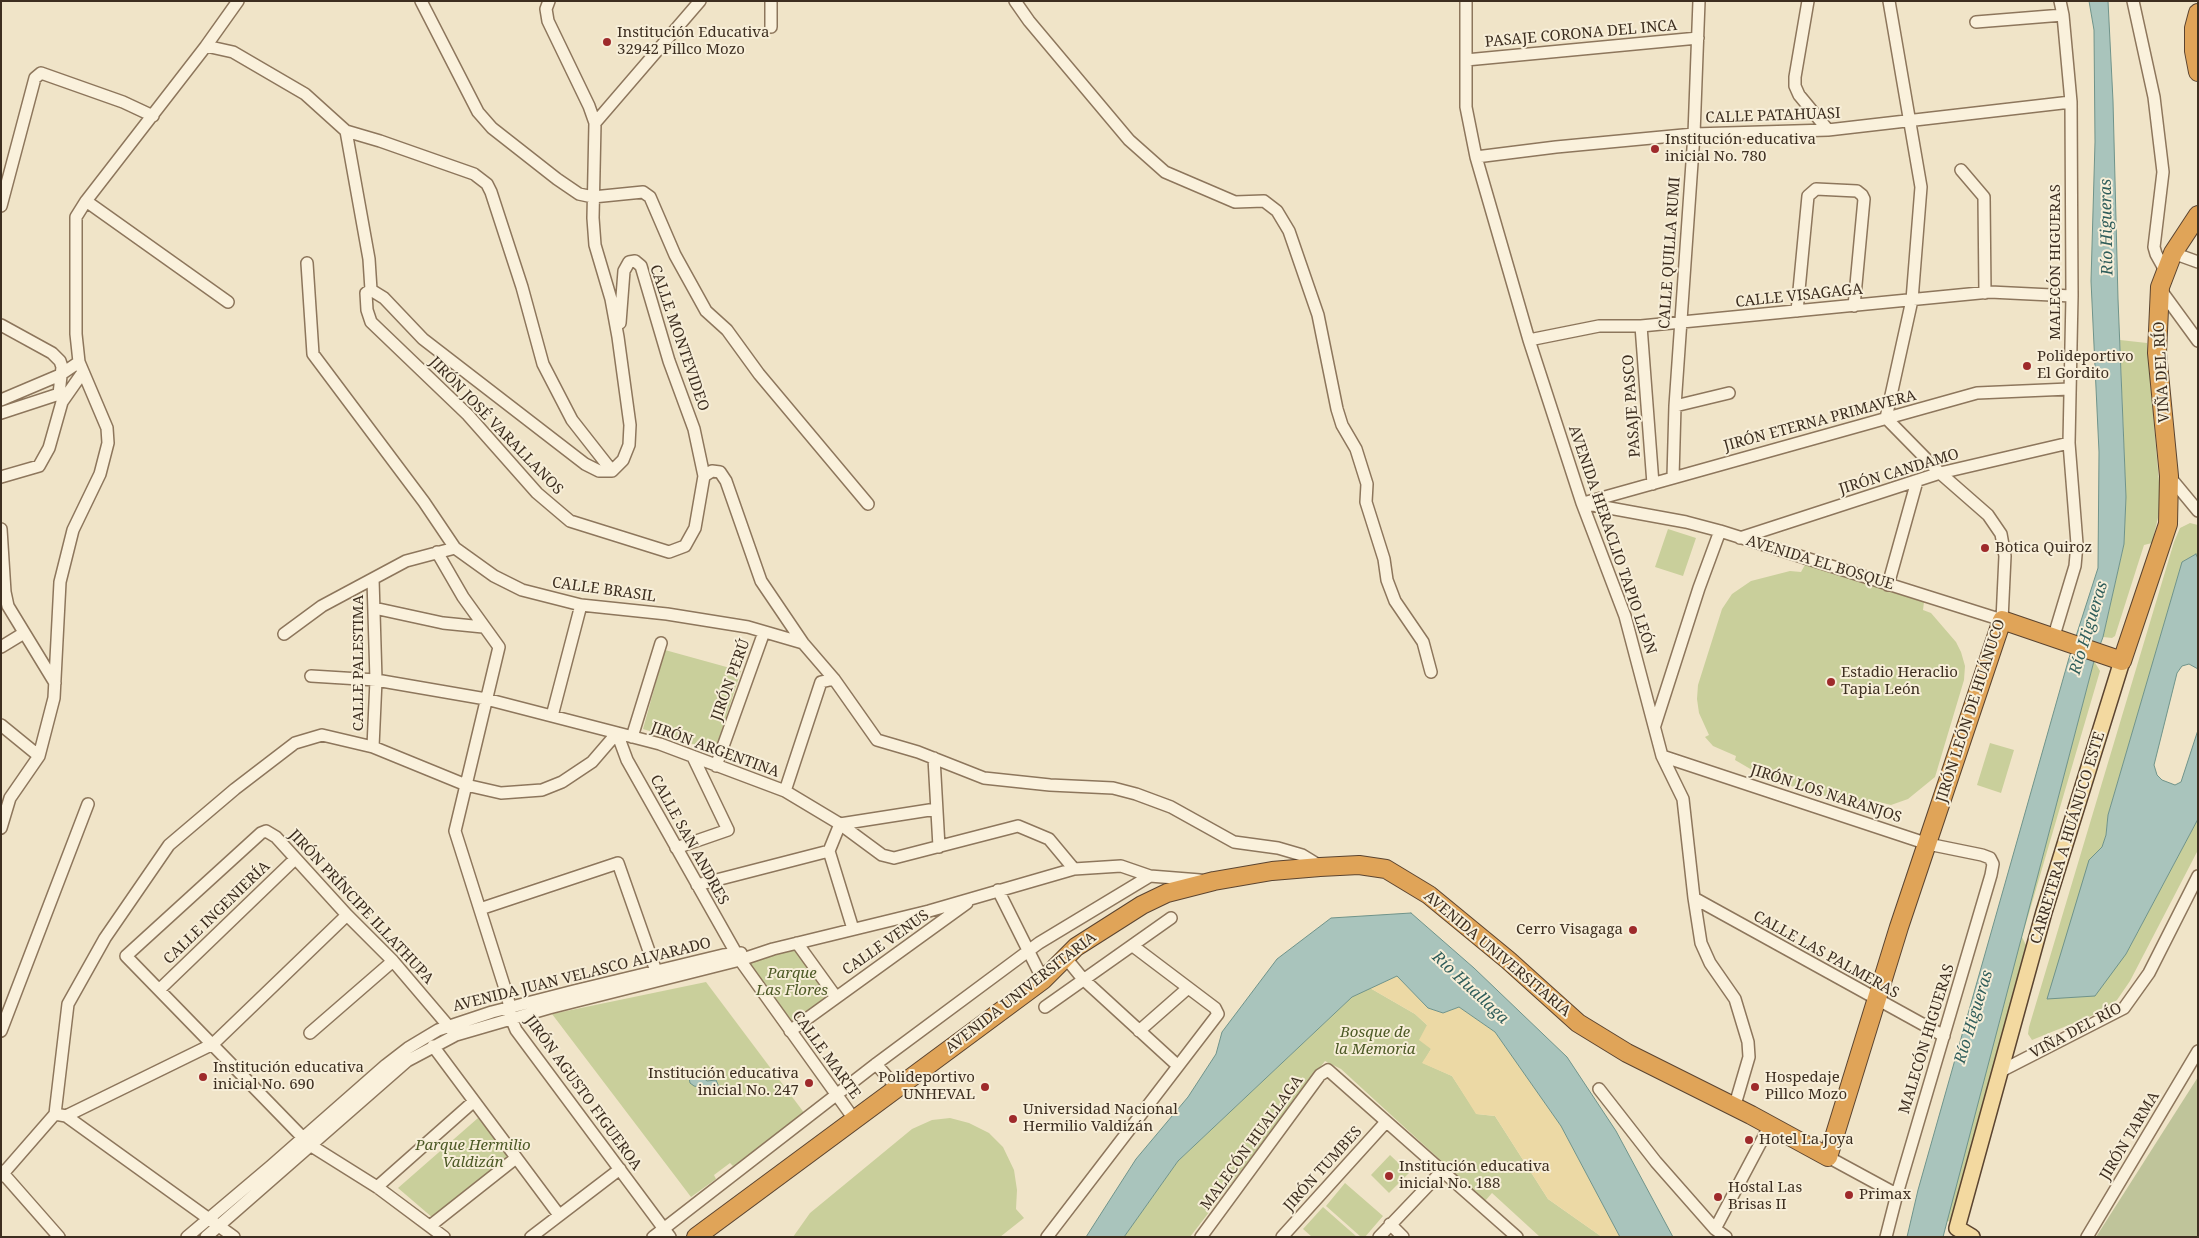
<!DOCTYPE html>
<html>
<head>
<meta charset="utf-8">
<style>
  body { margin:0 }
  #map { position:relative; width:2199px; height:1238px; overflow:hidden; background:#f0e4c8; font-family:"Noto Serif",serif }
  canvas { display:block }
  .frame { position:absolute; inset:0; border:2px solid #3d2e20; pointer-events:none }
</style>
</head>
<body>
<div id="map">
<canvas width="2199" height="1238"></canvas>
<div class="frame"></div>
</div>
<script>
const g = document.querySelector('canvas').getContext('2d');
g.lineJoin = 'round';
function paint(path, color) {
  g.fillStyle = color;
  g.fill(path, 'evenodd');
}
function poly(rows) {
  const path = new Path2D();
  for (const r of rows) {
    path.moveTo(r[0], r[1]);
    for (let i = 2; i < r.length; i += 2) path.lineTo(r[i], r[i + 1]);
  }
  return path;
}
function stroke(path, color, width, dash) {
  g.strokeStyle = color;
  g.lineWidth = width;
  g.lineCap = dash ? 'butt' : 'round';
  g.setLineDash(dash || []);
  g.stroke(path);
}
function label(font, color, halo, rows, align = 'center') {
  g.font = font + ' "Noto Serif",serif';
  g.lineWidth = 4;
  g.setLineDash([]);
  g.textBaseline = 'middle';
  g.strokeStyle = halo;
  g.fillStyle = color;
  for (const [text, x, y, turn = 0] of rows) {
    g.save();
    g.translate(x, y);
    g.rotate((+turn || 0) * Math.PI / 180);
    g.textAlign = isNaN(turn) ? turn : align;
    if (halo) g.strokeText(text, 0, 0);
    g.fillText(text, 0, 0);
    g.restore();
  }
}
const green = poly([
  [2120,340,2147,343,2161,505,2152,543,2144,545,2115,636,2112,638,2103,637,2124,544,2126,497],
  [2190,523,2198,525,2198,559,2196,554,2182,563,2108,815,2106,835,2102,847,2089,860,2126,954,2198,819,2198,850,2130,981,2117,1000,2101,1012,2032,1040,2028,1034,2029,1027,2174,542,2180,528],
  [1668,529,1696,538,1683,576,1655,567],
  [1806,563,1924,602,1923,610,1931,613,1956,642,1961,652,1965,666,1964,680,1935,777,1908,799,1891,805,1875,801,1856,802,1810,793,1759,774,1735,760,1736,756,1713,746,1705,737,1709,735,1699,713,1697,699,1698,685,1722,609,1732,594,1751,581,1790,571,1801,572],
  [665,650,741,671,715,751,643,729],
  [2094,661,2100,671,2022,937,2026,945,1952,1220,1946,1222],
  [1990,743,2014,750,2001,793,1977,785],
  [796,947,832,995,793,1026,743,958],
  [706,982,805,1114,733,1166,730,1163,714,1175,716,1179,691,1197,552,1014],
  [1370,988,1415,1014,1427,1025,1431,1049,1423,1063,1452,1076,1477,1114,1495,1116,1548,1199,1602,1237,1540,1237,1492,1193,1485,1201,1341,1069,1325,1061,1190,1237,1124,1237,1178,1161,1352,997],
  [478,1118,510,1156,433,1218,398,1188],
  [950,1118,969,1123,989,1133,1003,1147,1014,1170,1017,1190,1016,1209,1024,1218,1000,1237,793,1237,810,1213,912,1129,932,1120],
  [1390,1155,1409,1173,1389,1193,1371,1175],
  [1345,1183,1383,1216,1365,1237,1361,1237,1326,1206],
  [1323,1207,1357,1237,1312,1237,1303,1229]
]);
const sand = poly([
  [1397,976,1428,1008,1443,1013,1459,1007,1495,1032,1561,1126,1620,1237,1602,1237,1548,1199,1495,1116,1476,1114,1452,1076,1422,1063,1431,1049,1419,1040,1427,1025,1415,1014,1370,988]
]);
const cemetery = poly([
  [2198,1077,2198,1237,2096,1237]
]);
const water = poly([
  [2089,1,2108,1,2113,101,2118,299,2126,497,2124,544,2103,637,2094,661,1943,1237,1907,1237,1918,1190,2069,658,2098,568,2099,452,2091,281,2095,142,2094,30,2089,1],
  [2196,554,2198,559,2198,669,2189,664,2182,666,2177,673,2154,765,2157,775,2162,780,2175,785,2181,782,2198,730,2198,819,2126,954,2095,996,2047,999,2089,860,2102,847,2106,835,2108,815,2182,562,2196,554],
  [1411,913,1474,968,1567,1057,1616,1131,1673,1237,1620,1237,1561,1126,1495,1032,1459,1007,1443,1013,1428,1008,1397,976,1352,997,1178,1161,1124,1237,1086,1237,1136,1159,1188,1097,1216,1054,1222,1032,1277,959,1331,918,1411,913],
  [694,1074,700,1075,707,1081,716,1080,719,1087,710,1089,694,1086,690,1083,689,1078,694,1074]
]);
const minor = poly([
  [421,1,478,112,492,128,557,179,579,194,593,197,643,192,650,197,675,255,706,311,727,330,759,374,868,504],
  [549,1,546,9,548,21,589,106,595,123,593,218,595,245,611,299,618,337,630,425,629,445,623,460,612,471,599,471,585,464,423,339,384,298,371,290,366,293,367,310,371,322,468,415,537,493,570,521,669,552,685,546,695,528,704,476,712,471,720,472,726,481,761,581,803,643,834,679,877,740,918,752,984,778,1050,785,1113,788,1136,794,1171,807,1234,842,1278,848,1302,855,1320,866],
  [1015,1,1029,21,1129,140,1165,172,1235,202,1264,201,1277,211,1289,231,1318,315,1337,409,1342,425,1356,449,1367,484,1366,502,1384,559,1387,580,1395,601,1423,642,1431,672],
  [1466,1,1466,107,1476,157,1529,340,1582,503,1625,616,1662,756,1683,799,1694,898,1701,943,1710,963,1735,999,1748,1042,1749,1057,1734,1108],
  [1808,1,1795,77,1795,86,1799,95,1828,130],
  [2133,1,2154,97,2163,172,2154,247,2156,254,2166,272],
  [1976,22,2063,15],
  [771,27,771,1],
  [206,46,238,1],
  [1466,60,1698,38],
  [595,123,700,1],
  [346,131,380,141,474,174,487,184,491,192,522,287,543,364,572,420,612,471],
  [1476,157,1556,147,1694,134,1828,130,2071,102],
  [1961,170,1984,197,1985,293],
  [86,201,228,302],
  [1,206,35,78,41,73,123,102,153,116],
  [2173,253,2198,262],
  [307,263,313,354,424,502,455,548],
  [2160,289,2198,341],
  [1797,311,1808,196,1816,189,1857,191,1862,195,1864,199,1854,306],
  [620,323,624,271,629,262,635,261,641,266,669,361,694,429,704,476],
  [1,325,52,353,60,361,62,367,59,394,1,413],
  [1641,326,1653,484],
  [1529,340,1599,326,1641,326,1990,292,2072,296],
  [1,400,60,375,79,362],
  [1675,406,1729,393],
  [2169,476,2198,511],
  [1,477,39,466,49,448,62,402,83,372],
  [1673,477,1675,406,1694,134,1699,1],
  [1587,502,1977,393,2069,389],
  [1582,503,1686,522,1720,531,2002,620,2005,556,2001,534,1988,515,1940,473,1886,418,1912,300,1921,187,1889,1],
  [1,529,5,592,8,606,55,683],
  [1740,538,1940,473,2069,443],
  [437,552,463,597,499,647,455,831,508,998,511,1018,516,1030,670,1237],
  [1888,585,1917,481],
  [374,608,443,623,483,627],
  [284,634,322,606,406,561,455,548,494,576,522,590,581,605,667,614,748,627,803,643],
  [2053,639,2075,566,2077,544,2069,443,2072,296,2071,102,2063,15,2060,1],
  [1,647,24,633],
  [311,676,376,680,486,699,660,744,785,791,840,824,882,855,894,858,1018,826,1049,839,1074,869],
  [552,716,581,605],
  [1,725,39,756],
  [1655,725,1699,588,1720,531],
  [632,737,661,643],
  [373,747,376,680,373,579],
  [1662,756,1928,844,1982,855,1990,858,1993,864,1991,875,1897,1194,1886,1237],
  [934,758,939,847],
  [716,766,764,632],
  [785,791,821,682,834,679],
  [1,828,10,798,39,756,54,698,60,582,73,530,100,474,108,443,107,428,79,362,76,334,76,217,86,201,206,46,233,52,305,94,346,131,369,259,371,290],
  [676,848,728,830,693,757],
  [697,885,829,851],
  [998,890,1043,980],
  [1694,898,1944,1036],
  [480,909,618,863,656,971],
  [853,929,829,851,840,824,936,809],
  [797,943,836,997],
  [1065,957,1083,979,1177,1065],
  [160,989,295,859],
  [1045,1007,1171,918],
  [1,1031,88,804],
  [790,1031,967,903],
  [1139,1031,1188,988],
  [310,1033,393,961],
  [433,1046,559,1215],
  [876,1064,896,1087],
  [2001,1071,2124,1008,2149,973,2198,876],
  [1599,1089,1656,1162,1715,1229,1726,1237],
  [55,1114,66,1116,213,1044,347,915],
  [66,1116,234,1237],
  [1828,1157,1898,1195],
  [1,1171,59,1237],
  [1,1176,55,1114,68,1004,105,938,169,845,235,789,295,743,322,735,373,747,466,785,501,793,542,790,562,782,592,762,617,733,627,760,740,960,854,1119],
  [377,1187,473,1102],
  [1390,1224,1403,1237],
  [430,1226,516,1158],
  [1715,1229,1770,1125],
  [187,1237,271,1166,386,1065,408,1048,438,1030,492,1012,574,991,723,955,741,953],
  [206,1237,407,1061,456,1035,549,1008,740,960,773,949,929,911,1074,869,1121,866,1150,876,1200,880],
  [444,1237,377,1187,310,1145,126,956,261,833,266,831,276,837,347,915,393,961,456,1035],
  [531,1237,620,1169],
  [653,1237,876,1064,1039,943,1150,876],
  [1047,1237,1218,1014,1215,1008,1133,946],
  [1201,1237,1320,1075,1328,1070,1517,1237],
  [1282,1237,1386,1122],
  [1379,1237,1443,1170],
  [2087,1237,2198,1051]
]);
const major = poly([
  [1972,1237,1957,1228,2044,912,2122,661]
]);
const highway = poly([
  [2198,13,2194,28,2194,51,2198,72],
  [696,1237,1043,980,1076,947,1142,905,1167,893,1214,881,1272,871,1320,867,1359,865,1386,869,1429,895,1508,960,1578,1023,1627,1053,1751,1115,1828,1157,1899,927,2002,620,2122,661,2168,524,2169,476,2157,353,2160,287,2173,253,2198,215]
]);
const markers = [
  [607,42,5,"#9e2a2b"],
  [1655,149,5,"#9e2a2b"],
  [2027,366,5,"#9e2a2b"],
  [1985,548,5,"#9e2a2b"],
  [1831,682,5,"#9e2a2b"],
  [1633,930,5,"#9e2a2b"],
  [203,1077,5,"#9e2a2b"],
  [809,1083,5,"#9e2a2b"],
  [985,1087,5,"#9e2a2b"],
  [1755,1087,5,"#9e2a2b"],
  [1013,1119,5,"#9e2a2b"],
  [1749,1140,5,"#9e2a2b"],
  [1389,1176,5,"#9e2a2b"],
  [1849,1195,5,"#9e2a2b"],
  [1718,1197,5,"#9e2a2b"]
];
const poiNames = [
  ["Institución Educativa",617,33],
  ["32942 Pillco Mozo",617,50],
  ["Institución educativa",1665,140],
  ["inicial No. 780",1665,157],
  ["Polideportivo",2037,357],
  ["El Gordito",2037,374],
  ["Botica Quiroz",1995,548],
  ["Estadio Heraclio",1841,673],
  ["Tapia León",1841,690],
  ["Cerro Visagaga",1623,930,"right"],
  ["Institución educativa",213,1068],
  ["inicial No. 690",213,1085],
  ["Institución educativa",799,1074,"right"],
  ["inicial No. 247",799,1091,"right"],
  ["Polideportivo",975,1078,"right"],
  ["UNHEVAL",975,1095,"right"],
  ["Hospedaje",1765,1078],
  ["Pillco Mozo",1765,1095],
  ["Universidad Nacional",1023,1110],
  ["Hermilio Valdizán",1023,1127],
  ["Hotel La Joya",1759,1140],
  ["Institución educativa",1399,1167],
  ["inicial No. 188",1399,1184],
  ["Hostal Las",1728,1188],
  ["Brisas II",1728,1205],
  ["Primax",1859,1195]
];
const streetNames = [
  ["PASAJE CORONA DEL INCA",1581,34,-5],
  ["CALLE PATAHUASI",1773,116,-2],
  ["CALLE QUILLA RUMI",1670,253,-86],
  ["MALECÓN HIGUERAS",2056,262,-90],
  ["CALLE VISAGAGA",1799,296,-6],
  ["CALLE MONTEVIDEO",679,338,71],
  ["VIÑA DEL RÍO",2162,372,-93],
  ["PASAJE PASCO",1632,406,-94],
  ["JIRÓN ETERNA PRIMAVERA",1820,421,-15],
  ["JIRÓN JOSÉ VARALLANOS",496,426,46],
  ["JIRÓN CANDAMO",1899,472,-17],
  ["AVENIDA HERACLIO TAPIO LEÓN",1612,540,71],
  ["AVENIDA EL BOSQUE",1820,563,17],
  ["CALLE BRASIL",604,590,8],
  ["CALLE PALESTIMA",359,663,-90],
  ["JIRÓN PERÚ",731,680,-70],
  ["JIRÓN LEÓN DE HUÁNUCO",1971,711,-72],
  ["JIRÓN ARGENTINA",715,750,20],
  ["JIRÓN LOS NARANJOS",1826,794,18],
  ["CARRETERA A HUÁNUCO ESTE",2068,838,-73],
  ["CALLE SAN ANDRES",689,840,61],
  ["JIRÓN PRÍNCIPE ILLATHUPA",361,907,47],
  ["CALLE INGENIERÍA",217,913,-44],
  ["CALLE VENUS",886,943,-35],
  ["AVENIDA UNIVERSITARIA",1497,954,40],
  ["CALLE LAS PALMERAS",1826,955,29],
  ["AVENIDA JUAN VELASCO ALVARADO",582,975,-14],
  ["AVENIDA UNIVERSITARIA",1021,993,-38],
  ["VIÑA DEL RÍO",2076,1031,-28],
  ["MALECÓN HIGUERAS",1927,1039,-73],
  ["CALLE MARTE",826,1055,54],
  ["JIRÓN AGUSTO FIGUEROA",583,1093,54],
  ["JIRÓN TARMA",2130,1136,-59],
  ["MALECÓN HUALLAGA",1252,1143,-54],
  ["JIRÓN TUMBES",1323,1169,-48]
];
const parkNames = [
  ["Parque",792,974],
  ["Las Flores",792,991],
  ["Bosque de",1375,1033],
  ["la Memoria",1375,1050],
  ["Parque Hermilio",473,1146],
  ["Valdizán",473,1163]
];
const waterNames = [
  ["Río Higueras",2107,227,-91],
  ["Río Higueras",2089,628,-73],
  ["Río Huallaga",1470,988,43],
  ["Río Higueras",1974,1017,-73]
];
paint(green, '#c9cf9b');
paint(sand, '#ecd9a5');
paint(cemetery, '#bfc49a');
paint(water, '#a9c4bc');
stroke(water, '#6f938a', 1);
stroke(minor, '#8d765c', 14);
stroke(major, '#5b4430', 18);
stroke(highway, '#5b4430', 20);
stroke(minor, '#faf1dc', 11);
stroke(major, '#f3d9a0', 15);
stroke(highway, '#e0a458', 18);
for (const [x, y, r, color] of markers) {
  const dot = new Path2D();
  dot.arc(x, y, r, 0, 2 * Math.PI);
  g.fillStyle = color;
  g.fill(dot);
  stroke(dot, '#f7eed8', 2);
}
label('15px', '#3d2e20', '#f7eed8', poiNames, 'left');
label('15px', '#3d2e20', '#f7eed8', streetNames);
label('italic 15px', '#4d5a26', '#f7eed8', parkNames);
label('italic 16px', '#2f5d5a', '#f7eed8', waterNames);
</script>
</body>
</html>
